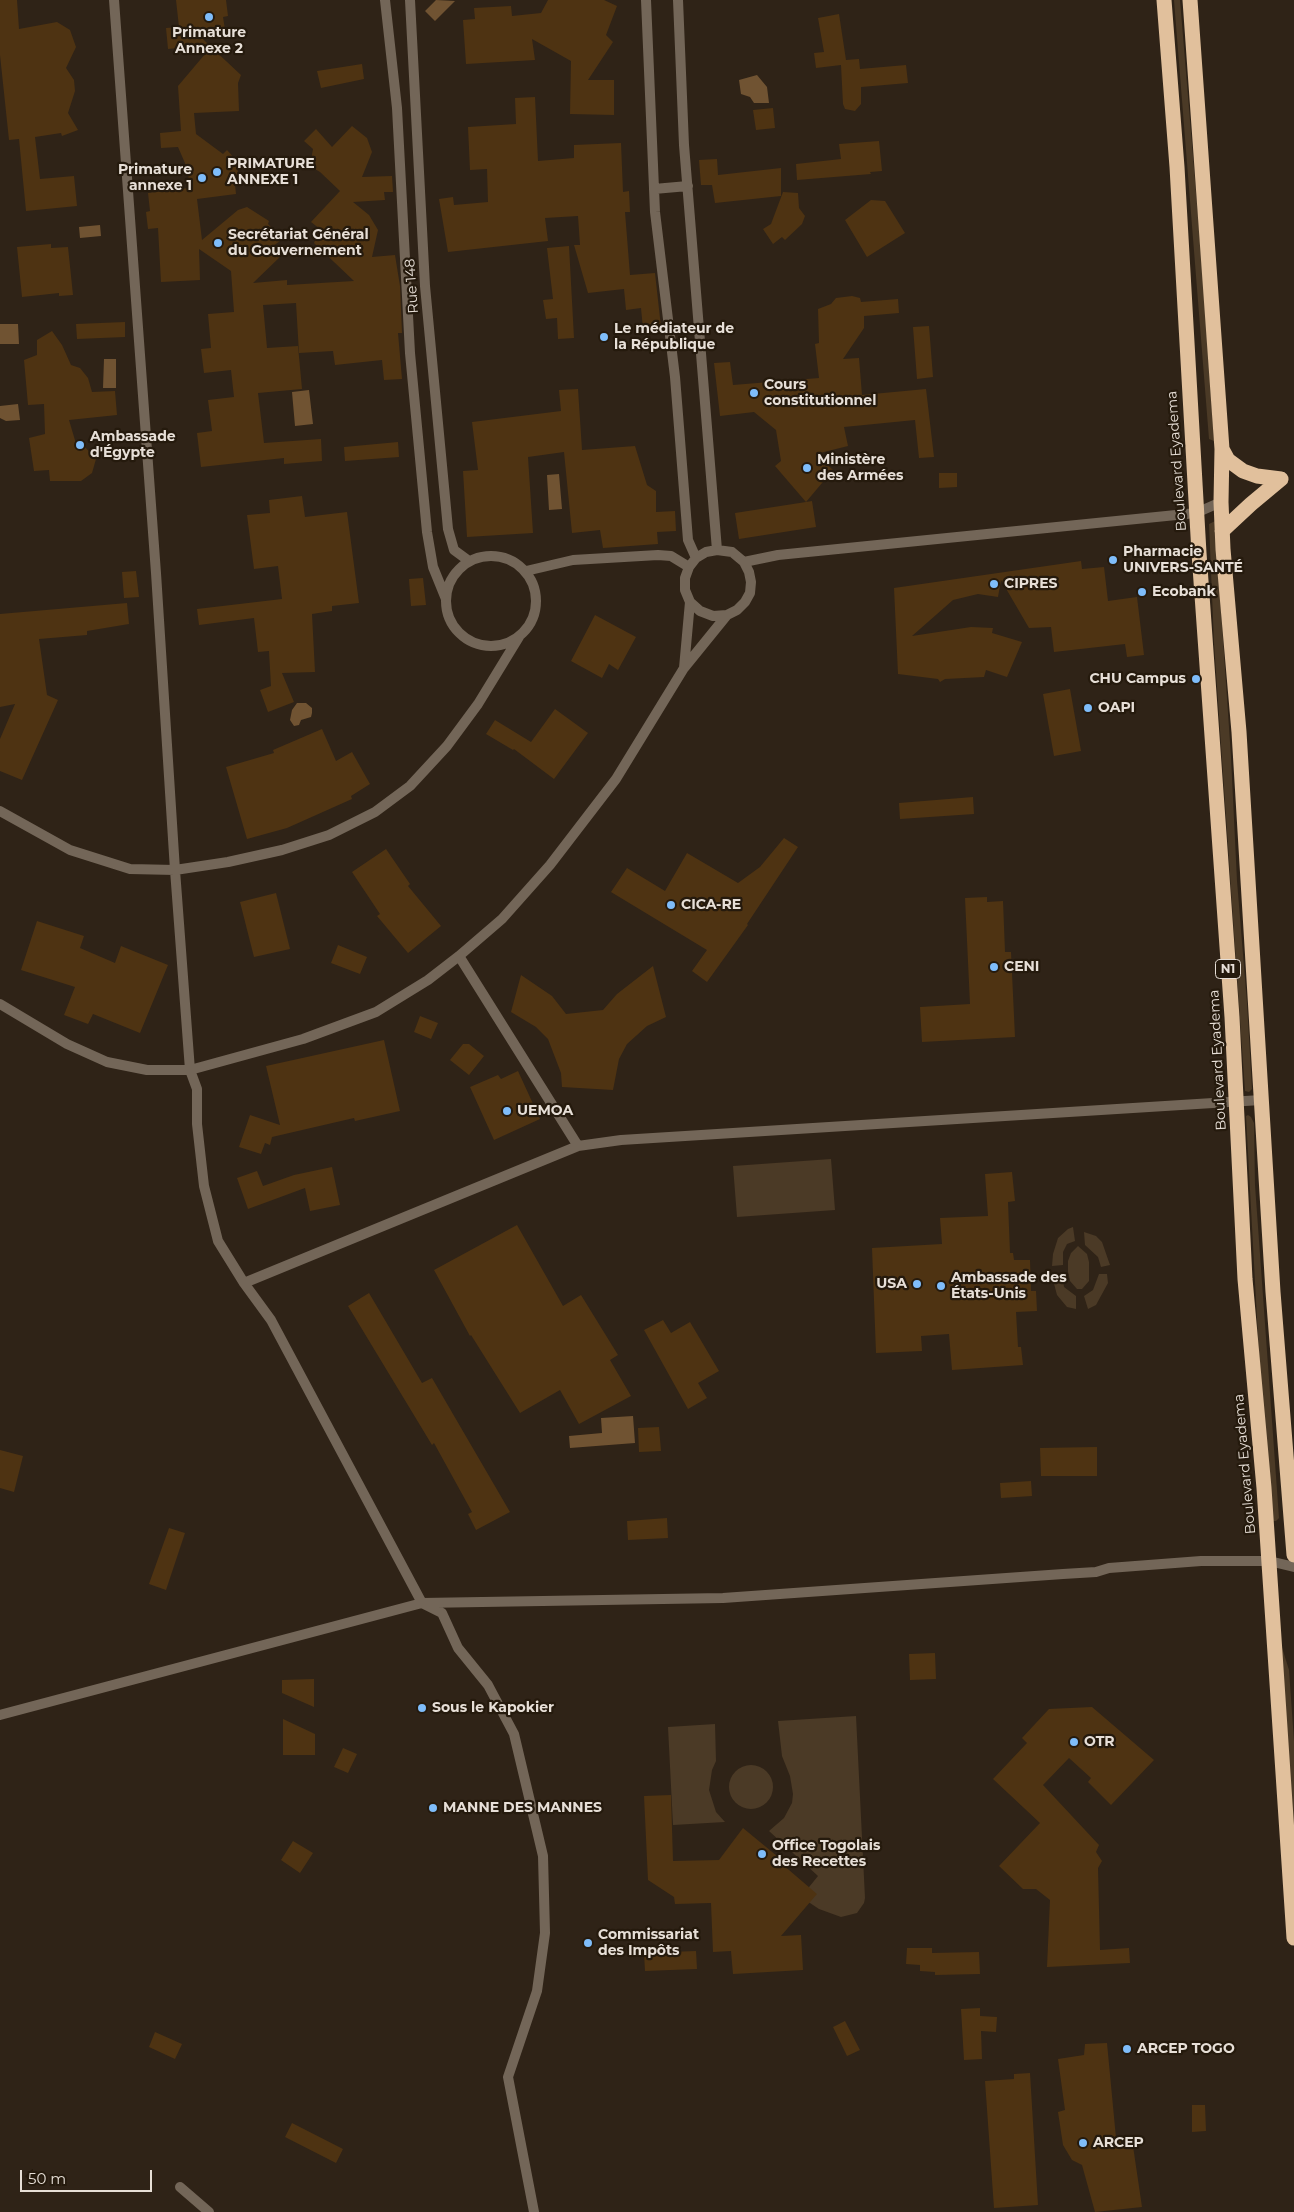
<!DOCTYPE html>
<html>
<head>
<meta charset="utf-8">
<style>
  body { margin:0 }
  #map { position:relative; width:1294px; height:2212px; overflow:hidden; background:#2f2317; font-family:Montserrat,sans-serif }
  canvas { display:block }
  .scale { position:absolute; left:20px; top:2170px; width:132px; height:22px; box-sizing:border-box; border:2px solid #e7dfd7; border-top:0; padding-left:6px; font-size:15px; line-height:18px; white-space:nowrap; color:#e7dfd7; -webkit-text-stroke:4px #251a0d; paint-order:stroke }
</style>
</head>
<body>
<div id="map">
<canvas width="1294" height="2212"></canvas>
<div class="scale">50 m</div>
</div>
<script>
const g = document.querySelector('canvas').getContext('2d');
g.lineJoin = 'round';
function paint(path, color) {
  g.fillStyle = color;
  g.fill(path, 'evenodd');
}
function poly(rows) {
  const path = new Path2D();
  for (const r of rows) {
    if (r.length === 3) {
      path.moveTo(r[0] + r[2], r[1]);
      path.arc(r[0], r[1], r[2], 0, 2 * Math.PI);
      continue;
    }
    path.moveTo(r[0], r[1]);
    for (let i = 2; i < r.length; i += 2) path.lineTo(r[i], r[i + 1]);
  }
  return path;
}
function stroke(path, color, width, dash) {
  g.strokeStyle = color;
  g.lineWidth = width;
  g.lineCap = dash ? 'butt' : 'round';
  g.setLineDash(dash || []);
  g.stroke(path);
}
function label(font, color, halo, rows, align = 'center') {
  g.font = font + ' Montserrat,sans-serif';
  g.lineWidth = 4.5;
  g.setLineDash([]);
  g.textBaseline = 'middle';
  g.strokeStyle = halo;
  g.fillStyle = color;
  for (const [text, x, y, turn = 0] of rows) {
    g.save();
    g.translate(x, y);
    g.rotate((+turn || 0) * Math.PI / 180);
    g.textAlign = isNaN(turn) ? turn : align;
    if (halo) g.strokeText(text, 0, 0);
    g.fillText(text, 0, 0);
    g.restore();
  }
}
const green = poly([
  [1174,0,1180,0,1203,277,1214,441,1209,439],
  [1215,521,1231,757,1237,881,1247,1003,1252,1089,1249,1092,1245,1091,1214,643,1209,524],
  [1248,1115,1251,1117,1254,1123,1255,1185,1279,1518,1276,1521,1273,1521,1260,1374,1246,1116],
  [831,1159,835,1210,737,1217,733,1166],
  [1073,1227,1075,1241,1067,1244,1063,1252,1063,1265,1052,1266,1053,1254,1058,1238,1068,1229],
  [1084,1232,1096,1236,1102,1242,1110,1265,1101,1267,1098,1257,1085,1245],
  [1078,1246,1087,1254,1089,1262,1089,1281,1082,1289,1077,1289,1070,1281,1068,1272,1068,1261,1071,1253],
  [1099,1274,1107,1274,1108,1283,1096,1305,1088,1309,1084,1296,1093,1290],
  [1062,1275,1064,1287,1076,1296,1076,1309,1067,1307,1057,1295,1052,1276],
  [1279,1638,1289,1670,1294,1741,1294,1863],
  [856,1716,865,1898,864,1903,857,1913,841,1917,819,1909,801,1897,818,1876,769,1831,784,1818,792,1803,793,1794,790,1776,782,1756,778,1721],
  [715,1724,716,1761,712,1770,709,1790,716,1812,725,1822,673,1825,668,1727],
  [751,1787,22]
]);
const water = poly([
  [436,0,455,1,435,21,425,11],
  [757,75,767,87,769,103,754,103,750,97,741,94,739,80],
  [100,225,101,236,80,238,79,227],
  [0,324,18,324,19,344,0,344],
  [104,359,116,359,116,388,103,388],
  [309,390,313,424,295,426,292,392],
  [18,404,20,420,6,421,0,418,0,406],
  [559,474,562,509,549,510,547,475],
  [297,703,306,703,312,708,312,713,311,717,301,720,299,725,294,726,290,720,292,710],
  [633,1416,635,1443,570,1448,569,1436,602,1433,601,1418]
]);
const building = poly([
  [0,0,17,0,19,29,57,22,70,30,76,47,66,68,74,80,75,91,68,113,78,130,62,136,61,133,35,137,40,179,74,176,77,206,26,211,19,139,9,140,0,55],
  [176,0,226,0,228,16,223,17,226,36,202,38,209,45,168,49,166,28,179,27],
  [548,0,604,0,617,6,606,35,613,42,588,80,614,80,614,115,570,114,571,61,532,39,535,60,466,64,463,20,475,19,474,8,511,6,512,16,541,13],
  [839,14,846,60,859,59,860,69,906,65,908,83,861,87,861,104,855,111,845,109,843,104,841,65,816,68,814,53,824,52,818,18],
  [211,47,241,75,238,83,239,111,194,113,196,134,223,154,227,150,237,161,238,175,234,175,236,194,197,199,202,240,238,210,247,207,269,221,268,224,279,235,280,241,273,246,281,256,253,283,287,280,287,285,354,281,314,243,320,229,311,222,340,191,320,172,310,166,313,149,304,141,316,129,332,147,352,126,367,138,372,152,362,177,392,176,393,192,384,192,385,200,353,202,369,215,378,230,372,257,395,255,400,286,402,333,398,333,402,379,384,380,382,360,335,365,333,351,299,353,296,303,263,305,267,348,298,346,302,389,258,393,264,443,321,439,322,461,284,464,284,458,201,467,197,433,212,431,208,400,234,397,231,370,204,373,201,349,211,348,208,314,234,312,231,271,199,249,200,280,161,282,158,228,148,229,146,212,150,211,148,193,189,188,188,170,178,147,161,148,160,133,181,131,178,86],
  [362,64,364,79,321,88,317,71],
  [535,97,538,161,574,158,574,145,621,143,623,192,629,191,630,212,625,212,630,275,655,273,661,327,643,329,641,308,626,310,624,289,588,293,574,245,580,245,578,216,545,218,548,241,448,252,439,199,453,197,454,205,488,202,487,169,470,170,468,127,516,124,515,98],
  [773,108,775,128,756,130,753,110],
  [879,141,882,171,870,172,871,174,797,180,796,164,841,159,839,144],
  [717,159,718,175,781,168,781,196,715,203,712,185,701,185,699,160],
  [783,192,798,193,799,208,805,216,802,224,785,240,782,237,773,244,763,229,771,224],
  [871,200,885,201,905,233,867,257,845,220],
  [51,244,51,248,68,247,73,295,59,296,59,293,22,297,17,247],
  [569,246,574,338,558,339,557,318,546,319,543,300,553,299,547,248],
  [852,296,860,298,861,302,898,299,899,313,864,316,864,328,843,359,859,358,862,395,926,389,934,457,919,458,915,420,844,427,848,446,816,454,833,470,806,502,812,501,816,527,739,539,735,513,806,502,775,466,781,461,776,430,754,412,720,416,714,363,730,362,733,385,819,378,815,344,819,343,818,309,831,304,836,298],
  [125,322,125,337,77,339,76,324],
  [929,326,933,377,917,379,913,327],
  [52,331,62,345,71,365,80,368,88,378,92,392,115,391,117,415,69,420,77,447,84,446,96,459,92,473,81,481,50,481,49,470,34,471,29,438,45,434,44,404,28,405,24,360,37,355,37,340],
  [578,389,582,450,635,446,647,485,656,491,656,512,675,511,676,531,657,532,658,544,603,548,600,530,572,533,564,452,528,457,533,533,467,537,463,471,478,470,472,422,561,411,559,390],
  [398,442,399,457,345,461,344,447],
  [939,473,957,473,957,487,939,488],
  [302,496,305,517,347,512,359,603,332,606,332,611,312,614,315,672,282,673,294,702,268,712,260,690,271,686,269,651,258,652,254,618,199,625,197,609,282,599,278,566,254,569,247,515,270,513,269,500],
  [1081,561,1082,569,1104,567,1108,601,1137,597,1144,655,1127,657,1125,644,1054,652,1051,627,1029,628,1001,580,998,597,978,594,953,600,912,636,971,627,993,628,992,633,1022,642,1007,677,986,670,984,677,945,679,940,682,938,679,898,674,894,588],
  [136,571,139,597,124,598,122,572],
  [423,578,426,605,411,606,409,579],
  [127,603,129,624,87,631,87,635,39,639,47,695,58,700,22,780,0,771,0,739,15,704,0,707,0,614],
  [595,615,636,637,618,670,609,664,602,678,571,661],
  [1070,689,1081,751,1054,756,1043,694],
  [555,709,588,733,554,779,514,749,513,750,486,734,495,720,531,742],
  [322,729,336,761,352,752,370,784,351,796,352,799,287,828,247,839,226,767,274,753,273,750],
  [973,797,974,814,900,819,899,803],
  [784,838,798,847,747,924,748,925,707,982,692,971,707,950,611,892,627,868,665,891,687,853,738,883,760,867],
  [386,849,410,884,408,886,441,926,408,953,377,916,380,914,352,872],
  [276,893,290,949,254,957,240,902],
  [987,897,987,902,1003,901,1005,952,1011,952,1015,1037,922,1042,920,1007,970,1004,965,898],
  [37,921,84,936,80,948,115,963,121,946,168,965,140,1033,93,1014,88,1024,64,1015,75,987,21,970],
  [338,945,367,957,360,974,331,963],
  [653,966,666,1017,647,1026,627,1044,619,1059,613,1090,562,1087,561,1073,548,1039,536,1027,511,1012,521,975,552,996,566,1014,603,1010,617,994],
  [420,1016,438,1023,431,1039,414,1032],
  [384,1040,400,1111,355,1121,354,1118,272,1137,270,1145,265,1143,261,1154,239,1147,250,1115,280,1125,266,1066],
  [463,1044,469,1044,484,1056,469,1075,450,1060],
  [518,1071,540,1119,494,1140,470,1087,498,1075,501,1079],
  [332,1167,340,1205,310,1211,305,1188,248,1209,237,1178,257,1171,263,1186,294,1175],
  [1012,1172,1015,1201,1008,1202,1010,1253,1013,1253,1014,1260,1030,1260,1031,1291,1036,1291,1037,1311,1016,1312,1018,1347,1021,1347,1023,1365,952,1370,949,1334,921,1336,922,1351,876,1353,872,1248,942,1244,940,1218,988,1216,985,1174],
  [517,1225,563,1306,581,1295,618,1355,610,1360,631,1396,579,1424,560,1390,520,1413,471,1335,470,1336,434,1270],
  [369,1293,422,1383,432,1378,510,1512,476,1530,468,1514,472,1512,434,1443,432,1445,348,1306],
  [663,1320,671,1333,690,1322,719,1371,698,1383,707,1398,688,1409,644,1330],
  [659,1427,661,1451,639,1452,638,1428],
  [1097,1447,1097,1476,1041,1476,1040,1448],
  [0,1450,23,1456,14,1492,0,1488],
  [1031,1481,1032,1496,1001,1498,1000,1483],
  [667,1518,668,1538,628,1540,627,1521],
  [169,1528,185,1533,166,1590,149,1584],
  [935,1653,936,1679,910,1680,909,1654],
  [314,1679,314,1707,282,1693,282,1680],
  [1092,1707,1154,1760,1111,1805,1088,1782,1091,1778,1069,1758,1043,1785,1099,1845,1096,1852,1102,1861,1098,1868,1100,1950,1129,1948,1130,1963,1047,1967,1050,1900,1036,1889,1023,1889,999,1866,1040,1823,993,1779,1027,1743,1022,1738,1049,1709],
  [283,1719,315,1734,315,1755,283,1755],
  [343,1748,357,1754,348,1773,334,1767],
  [671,1795,673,1861,719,1860,743,1828,777,1856,775,1858,817,1894,781,1936,801,1935,803,1970,733,1974,731,1951,713,1952,711,1903,675,1904,674,1897,648,1880,644,1796],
  [293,1841,313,1853,300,1873,281,1860],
  [907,1948,932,1948,932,1953,979,1952,980,1974,935,1975,935,1972,920,1971,920,1965,906,1964],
  [696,1951,697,1969,645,1971,644,1953],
  [980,2008,980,2016,997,2017,996,2032,981,2031,982,2059,964,2060,961,2009],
  [845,2021,860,2050,847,2056,833,2027],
  [155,2032,182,2044,175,2059,149,2047],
  [1107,2043,1116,2138,1133,2146,1142,2207,1095,2212,1082,2165,1072,2160,1063,2145,1058,2112,1065,2110,1058,2059,1084,2055,1085,2044],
  [1030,2073,1038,2205,994,2208,985,2081,1014,2079,1014,2074],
  [1192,2105,1205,2105,1206,2131,1192,2132],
  [292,2123,343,2149,336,2163,285,2137]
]);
const street = poly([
  [114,0,156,573,175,870,190,1070,197,1089,197,1124,204,1186,218,1241,244,1283,271,1320,422,1603,442,1613,458,1648,488,1685,514,1734,543,1856,545,1933,537,1991,508,2077,534,2212],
  [385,0,397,108,410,353,427,532,433,567,446,599],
  [410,0,425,286,448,529,454,550,469,561],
  [646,0,655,212,675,377,688,540,696,558],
  [678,0,684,145,717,550],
  [654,189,688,186],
  [491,601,45],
  [744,562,778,555,1196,513,1221,502],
  [526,571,573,560,658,555,671,556,689,567],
  [684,668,690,602,685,590,685,578,689,567,696,558,706,552,717,550,732,552,744,562,749,572,751,582,750,593,745,602,737,610,727,615,713,616,700,611,690,602],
  [0,811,70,850,130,869,175,870,228,862,282,850,329,835,375,812,410,786,447,746,478,704,519,637],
  [459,956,578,1146],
  [0,1004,67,1044,107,1062,147,1070,190,1070,303,1039,376,1012,428,980,459,956,502,919,550,865,616,779,684,668,727,615],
  [244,1283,578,1146,621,1140,1261,1100],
  [0,1715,422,1603,723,1598,1063,1574,1096,1572,1109,1568,1201,1561,1269,1561,1294,1567],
  [180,2187,209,2212]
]);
const highway = poly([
  [1164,0,1177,167,1199,553,1232,1017,1245,1279,1264,1488,1294,1938],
  [1190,0,1222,449,1221,502,1223,549,1239,732,1273,1292,1294,1555],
  [1222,449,1228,460,1243,471,1257,476,1281,479],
  [1222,531,1251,504,1281,479]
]);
const markers = [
  [209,17,5,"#7fbdfa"],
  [217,172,5,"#7fbdfa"],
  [202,178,5,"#7fbdfa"],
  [218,243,5,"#7fbdfa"],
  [604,337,5,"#7fbdfa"],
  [754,393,5,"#7fbdfa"],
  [80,445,5,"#7fbdfa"],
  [807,468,5,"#7fbdfa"],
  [1113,560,5,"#7fbdfa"],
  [994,584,5,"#7fbdfa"],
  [1142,592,5,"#7fbdfa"],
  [1196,679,5,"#7fbdfa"],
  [1088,708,5,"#7fbdfa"],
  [671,905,5,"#7fbdfa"],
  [994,967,5,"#7fbdfa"],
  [507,1111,5,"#7fbdfa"],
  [917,1284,5,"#7fbdfa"],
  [941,1286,5,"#7fbdfa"],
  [422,1708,5,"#7fbdfa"],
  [1074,1742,5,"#7fbdfa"],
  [433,1808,5,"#7fbdfa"],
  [762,1854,5,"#7fbdfa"],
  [588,1943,5,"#7fbdfa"],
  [1127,2049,5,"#7fbdfa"],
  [1083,2143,5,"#7fbdfa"]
];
const shields = [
  [1228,969,25]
];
const shieldNames = [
  ["N1",1228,969]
];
const poiNames = [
  ["Primature",209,33,"center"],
  ["Annexe 2",209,49,"center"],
  ["PRIMATURE",227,164],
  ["ANNEXE 1",227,180],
  ["Primature",192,170,"right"],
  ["annexe 1",192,186,"right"],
  ["Secrétariat Général",228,235],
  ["du Gouvernement",228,251],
  ["Le médiateur de",614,329],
  ["la République",614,345],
  ["Cours",764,385],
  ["constitutionnel",764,401],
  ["Ambassade",90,437],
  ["d'Égypte",90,453],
  ["Ministère",817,460],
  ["des Armées",817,476],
  ["Pharmacie",1123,552],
  ["UNIVERS-SANTÉ",1123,568],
  ["CIPRES",1004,584],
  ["Ecobank",1152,592],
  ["CHU Campus",1186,679,"right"],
  ["OAPI",1098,708],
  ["CICA-RE",681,905],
  ["CENI",1004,967],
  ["UEMOA",517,1111],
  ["Ambassade des",951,1278],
  ["États-Unis",951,1294],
  ["USA",907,1284,"right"],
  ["Sous le Kapokier",432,1708],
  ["OTR",1084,1742],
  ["MANNE DES MANNES",443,1808],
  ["Office Togolais",772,1846],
  ["des Recettes",772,1862],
  ["Commissariat",598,1935],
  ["des Impôts",598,1951],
  ["ARCEP TOGO",1137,2049],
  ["ARCEP",1093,2143]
];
const streetNames = [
  ["Rue 148",412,286,-94],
  ["Boulevard Eyadema",1177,461,-94],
  ["Boulevard Eyadema",1218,1060,-93],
  ["Boulevard Eyadema",1245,1464,-95]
];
paint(green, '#4b3a26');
paint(water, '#705332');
paint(building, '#4e3312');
stroke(street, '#736658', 10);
stroke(highway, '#e1c09c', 15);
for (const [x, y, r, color] of markers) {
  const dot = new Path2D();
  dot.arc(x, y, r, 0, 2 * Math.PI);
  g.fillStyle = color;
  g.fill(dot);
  stroke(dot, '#251a0d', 2);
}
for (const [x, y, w] of shields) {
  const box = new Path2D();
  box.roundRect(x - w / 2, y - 9.5, w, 19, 4);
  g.fillStyle = '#251a0d';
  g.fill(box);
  stroke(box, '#e7dfd7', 1);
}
label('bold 12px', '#e7dfd7', null, shieldNames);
label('bold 14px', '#e7dfd7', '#251a0d', poiNames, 'left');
label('14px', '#e7dfd7', '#251a0d', streetNames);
</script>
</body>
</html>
